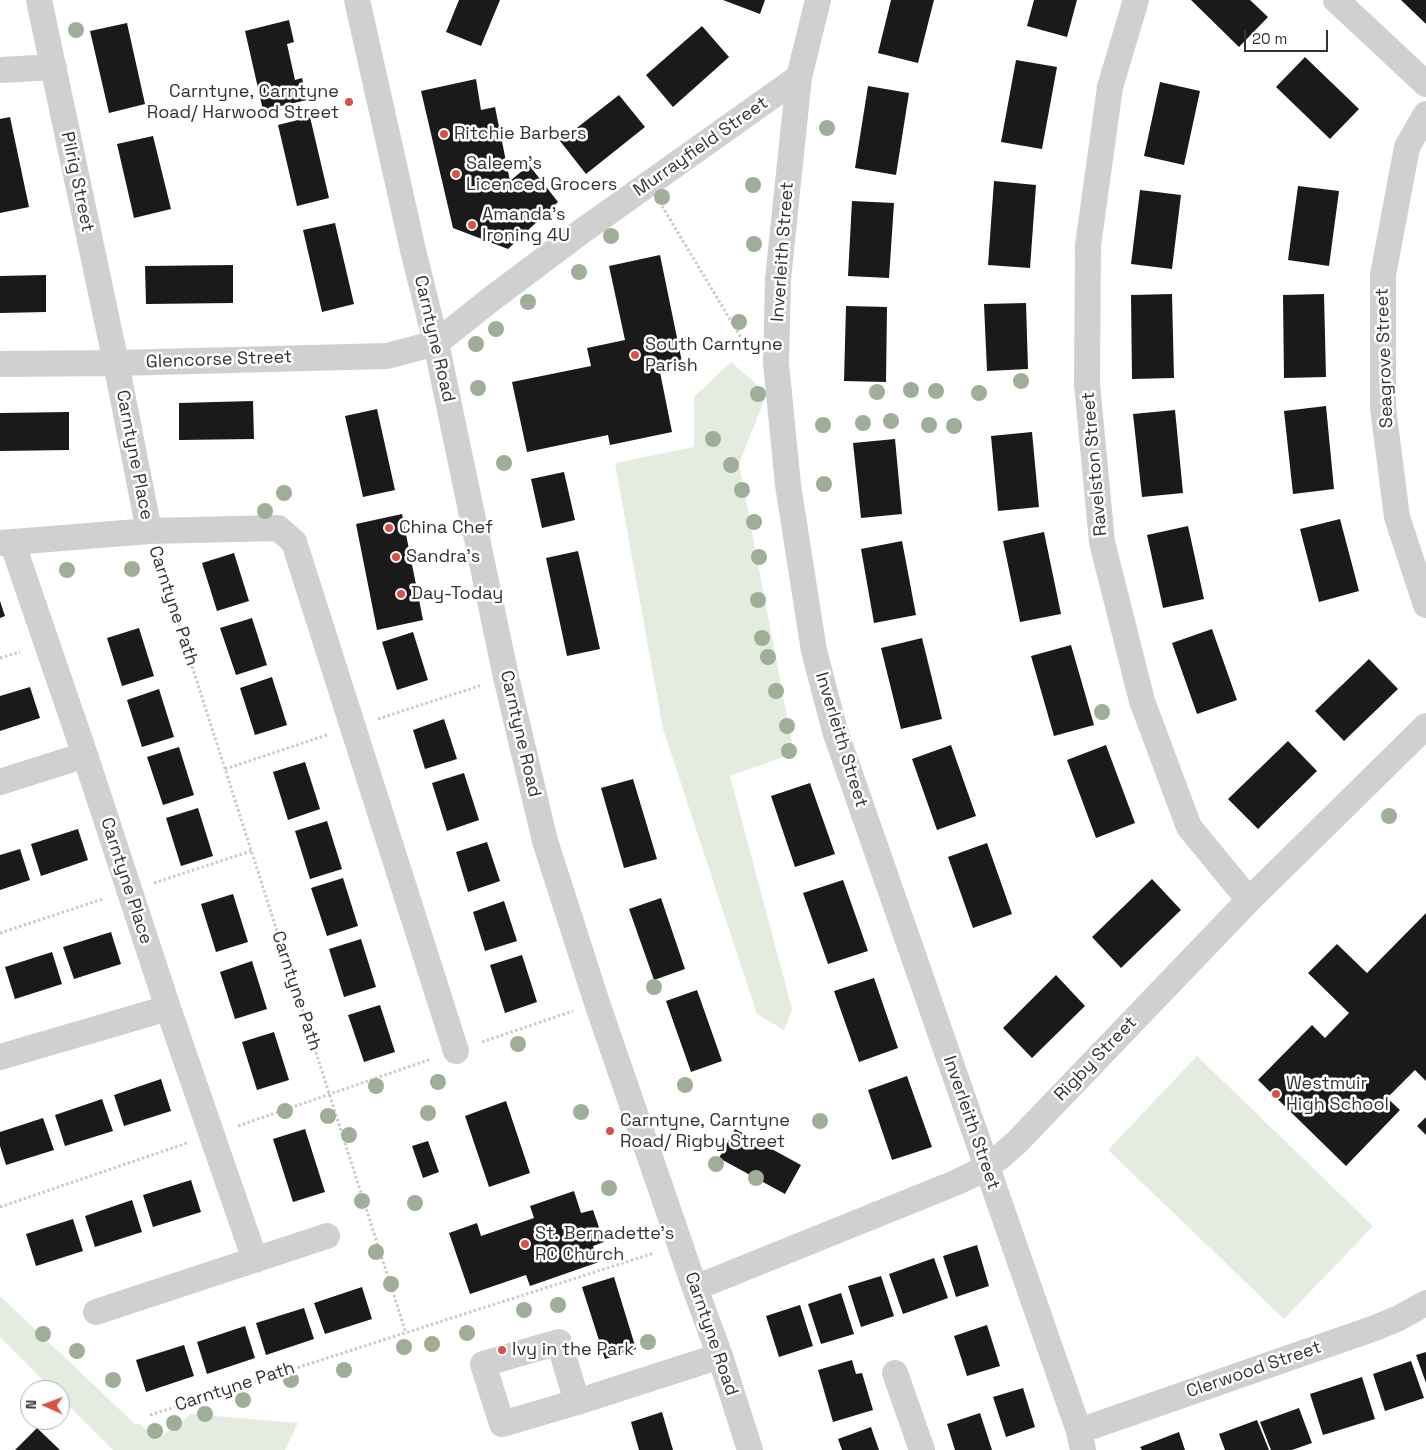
<!DOCTYPE html>
<html>
<head>
<meta charset="utf-8">
<style>
  body { margin:0 }
  #map { position:relative; width:1426px; height:1450px; overflow:hidden; background:#fff; font-family:"Space Grotesk",sans-serif }
  canvas { display:block }
  .north { position:absolute; left:20px; top:1380px; width:50px; height:50px; box-sizing:border-box; background:#fff; border:1px solid #adadad; border-radius:50%; rotate:272deg; font-size:14px; font-weight:700; line-height:20px; text-align:center; color:#333 }
  .north::after { content:''; display:block; margin:auto; width:18px; height:22px; background:#d95145; clip-path:polygon(50% 0,100% 100%,50% 72%,0 100%) }
  .scale { position:absolute; left:1244px; top:30px; width:84px; height:22px; box-sizing:border-box; border:2px solid #333; border-top:0; padding-left:6px; font-size:15px; line-height:18px; white-space:nowrap; color:#333; -webkit-text-stroke:4px #fff; paint-order:stroke }
</style>
</head>
<body>
<div id="map">
<canvas width="1426" height="1450"></canvas>
<div class="north">N</div>
<div class="scale">20 m</div>
</div>
<script>
const g = document.querySelector('canvas').getContext('2d');
g.lineJoin = 'round';
function paint(path, color) {
  g.fillStyle = color;
  g.fill(path, 'evenodd');
}
function poly(rows) {
  const path = new Path2D();
  for (const r of rows) {
    path.moveTo(r[0], r[1]);
    for (let i = 2; i < r.length; i += 2) path.lineTo(r[i], r[i + 1]);
  }
  return path;
}
function stroke(path, color, width, dash) {
  g.strokeStyle = color;
  g.lineWidth = width;
  g.lineCap = dash ? 'butt' : 'round';
  g.setLineDash(dash || []);
  g.stroke(path);
}
function label(font, color, halo, rows, align = 'center') {
  g.font = font + ' "Space Grotesk",sans-serif';
  g.lineWidth = 5;
  g.setLineDash([]);
  g.textBaseline = 'middle';
  g.strokeStyle = halo;
  g.fillStyle = color;
  for (const [text, x, y, turn = 0] of rows) {
    g.save();
    g.translate(x, y);
    g.rotate((+turn || 0) * Math.PI / 180);
    g.textAlign = isNaN(turn) ? turn : align;
    if (halo) g.strokeText(text, 0, 0);
    g.fillText(text, 0, 0);
    g.restore();
  }
}
const green = poly([
  [731,362,767,393,739,464,794,753,730,776,792,1009,784,1030,757,1014,663,729,615,463,694,447,694,397],
  [1197,1056,1373,1226,1284,1319,1108,1150],
  [0,1296,136,1425,139,1423,157,1440,191,1414,298,1423,285,1450,113,1450,60,1397,60,1390,53,1390,0,1337]
]);
const building = poly([
  [459,0,500,0,481,46,446,32],
  [723,0,765,0,760,14],
  [891,0,934,0,918,63,878,53],
  [1034,0,1077,0,1067,37,1027,26],
  [1191,0,1250,0,1268,17,1239,47],
  [1401,0,1426,0,1426,24],
  [289,20,294,42,287,44,295,80,302,78,307,100,263,110,245,31],
  [127,23,145,104,109,113,90,31],
  [702,26,729,57,673,107,646,75],
  [1305,57,1359,109,1330,139,1276,87],
  [1016,60,1057,67,1042,149,1001,142],
  [476,79,481,110,495,107,510,181,529,165,558,202,508,249,453,228,421,91],
  [1160,82,1200,91,1184,165,1144,156],
  [868,86,909,93,896,175,855,168],
  [619,95,645,127,586,174,560,141],
  [10,117,29,207,0,213,0,119],
  [310,117,329,198,297,206,278,125],
  [153,136,171,209,134,218,117,144],
  [994,181,1036,185,1030,268,988,265],
  [1298,186,1339,191,1329,266,1288,260],
  [1140,190,1181,195,1172,269,1131,264],
  [852,201,894,203,889,278,848,276],
  [335,223,354,304,322,312,303,230],
  [660,255,682,362,659,367,672,432,610,445,608,435,527,452,512,382,591,366,587,348,625,340,609,266],
  [233,265,233,303,146,304,145,266],
  [46,275,46,312,0,313,0,276],
  [1172,294,1174,378,1132,379,1131,295],
  [1324,294,1326,377,1284,378,1283,295],
  [1026,303,1028,369,987,371,984,304],
  [846,306,887,307,886,382,844,381],
  [253,401,254,439,179,440,179,403],
  [1326,406,1334,489,1293,494,1284,411],
  [377,409,395,490,363,497,345,416],
  [1175,410,1183,493,1142,497,1133,414],
  [69,412,69,450,0,451,0,413],
  [1032,432,1039,507,998,511,991,436],
  [895,439,902,514,861,518,853,443],
  [564,472,575,520,542,528,531,479],
  [402,514,423,620,377,630,356,524],
  [1340,519,1359,591,1319,602,1300,529],
  [1188,526,1204,599,1163,608,1147,535],
  [1044,532,1061,614,1020,622,1003,541],
  [902,541,916,615,874,623,861,549],
  [578,551,600,649,567,656,546,558],
  [234,553,249,601,217,611,202,563],
  [0,601,5,616,0,618],
  [252,618,267,665,236,675,220,628],
  [139,628,154,676,122,686,107,638],
  [1212,629,1237,700,1197,714,1172,643],
  [413,632,428,680,397,690,382,642],
  [922,638,942,719,901,729,881,648],
  [1071,645,1094,725,1054,736,1031,656],
  [1369,659,1398,689,1344,741,1315,711],
  [272,677,287,725,255,735,240,688],
  [30,687,40,718,0,731,0,696],
  [159,689,174,737,142,747,127,700],
  [444,719,457,759,425,769,413,730],
  [1288,741,1317,771,1258,829,1228,799],
  [951,745,976,816,937,830,912,759],
  [1106,745,1135,823,1096,838,1067,760],
  [179,747,194,795,163,805,147,757],
  [305,762,320,809,288,820,273,772],
  [464,773,479,820,447,831,432,783],
  [633,779,657,859,624,868,601,788],
  [810,783,835,854,795,867,771,796],
  [198,808,213,856,181,866,166,818],
  [327,821,342,869,310,879,295,831],
  [78,829,88,860,41,876,31,844],
  [487,842,500,881,468,892,456,852],
  [987,843,1012,914,973,928,948,857],
  [20,849,30,880,0,890,0,855],
  [343,878,358,926,327,936,311,888],
  [1152,879,1181,910,1121,968,1092,937],
  [843,880,868,951,828,964,803,893],
  [233,894,248,942,216,952,201,904],
  [661,898,685,969,654,980,629,909],
  [504,901,517,941,485,951,473,912],
  [1426,913,1426,1081,1415,1070,1387,1098,1400,1110,1346,1166,1258,1080,1312,1025,1325,1038,1349,1013,1308,973,1337,944,1367,973],
  [111,932,121,964,74,979,63,947],
  [361,939,376,987,344,997,329,949],
  [52,952,62,984,15,999,5,967],
  [522,955,537,1002,505,1013,490,965],
  [252,961,267,1009,235,1019,220,972],
  [1056,975,1085,1006,1032,1058,1003,1028],
  [874,978,898,1048,859,1062,834,991],
  [697,990,722,1061,691,1072,666,1001],
  [380,1005,395,1052,364,1062,348,1015],
  [274,1032,289,1080,257,1090,242,1042],
  [907,1076,932,1147,892,1160,868,1090],
  [161,1079,171,1111,124,1126,114,1095],
  [102,1099,113,1131,65,1146,55,1115],
  [506,1101,530,1173,489,1187,465,1116],
  [1426,1117,1426,1135,1417,1126],
  [43,1118,54,1150,6,1165,0,1146,0,1132],
  [305,1129,325,1192,293,1202,273,1139],
  [735,1129,801,1165,785,1194,719,1158],
  [428,1141,439,1172,423,1178,412,1146],
  [191,1180,201,1212,153,1227,143,1195],
  [574,1191,581,1213,593,1210,604,1242,593,1246,599,1262,530,1286,526,1275,470,1294,449,1233,477,1223,481,1236,534,1218,530,1206],
  [132,1200,142,1232,95,1247,85,1216],
  [73,1219,83,1251,36,1266,26,1234],
  [977,1245,989,1286,956,1297,943,1256],
  [934,1258,948,1298,903,1314,889,1274],
  [881,1276,894,1316,861,1327,848,1286],
  [614,1277,636,1349,605,1359,582,1287],
  [362,1287,372,1319,325,1334,314,1303],
  [841,1293,854,1334,821,1344,808,1304],
  [800,1305,813,1346,779,1357,766,1316],
  [304,1308,314,1339,266,1355,256,1323],
  [987,1325,1000,1366,967,1376,954,1336],
  [245,1326,255,1358,207,1374,197,1342],
  [184,1345,194,1376,146,1392,136,1360],
  [1426,1352,1426,1383,1416,1355],
  [852,1360,856,1374,862,1373,873,1410,833,1422,818,1370],
  [1411,1361,1424,1398,1385,1411,1373,1374],
  [1362,1377,1375,1419,1323,1435,1310,1394],
  [1023,1388,1035,1427,1006,1437,993,1397],
  [1299,1408,1312,1443,1292,1450,1271,1450,1260,1422],
  [662,1412,673,1450,639,1450,631,1422],
  [980,1413,992,1450,955,1450,947,1424],
  [1257,1420,1269,1450,1225,1450,1219,1434],
  [871,1427,879,1450,842,1450,838,1439],
  [37,1428,60,1450,15,1450],
  [1179,1432,1185,1450,1142,1450,1140,1447]
]);
const path = poly([
  [662,206,749,351],
  [157,557,406,1333],
  [0,658,20,652],
  [378,719,482,685],
  [225,769,327,735],
  [154,883,251,851],
  [0,933,103,899],
  [482,1042,573,1011],
  [238,1126,431,1059],
  [0,1207,187,1143],
  [150,1415,654,1253]
]);
const minor = poly([
  [357,0,413,250,436,343,506,677,545,841,597,1003,695,1288,720,1356,750,1450],
  [818,0,799,77,778,279,776,363,788,485,814,651,835,731,1079,1431,1083,1450],
  [1136,0,1110,87,1088,245,1087,384,1102,542,1142,701,1189,827,1249,900],
  [1336,0,1426,84],
  [0,70,54,67],
  [1426,114,1407,147,1383,275,1383,408,1397,517,1426,605],
  [0,364,116,363,387,356,436,343,490,300,578,234,799,77],
  [149,531,278,528,294,542,456,1051],
  [12,542,85,755,168,1008,255,1260],
  [0,543,149,531,116,363,39,0],
  [0,782,85,755],
  [0,1057,168,1008],
  [695,1288,955,1183,972,1175,1000,1157,1017,1142,1249,900,1426,726],
  [96,1312,327,1236],
  [895,1373,922,1450],
  [577,1402,559,1342,483,1364,502,1424,577,1402,720,1356],
  [1079,1431,1375,1328,1399,1318,1426,1303]
]);
const trees = [
  [76,30],
  [827,128],
  [753,185],
  [662,197],
  [611,236],
  [754,244],
  [579,272],
  [528,302],
  [739,322],
  [496,329],
  [476,344],
  [1021,381],
  [478,388],
  [911,390],
  [936,391],
  [877,392],
  [979,393],
  [758,394],
  [891,421],
  [863,423],
  [823,425],
  [929,425],
  [954,426],
  [713,439],
  [504,463],
  [731,465],
  [824,484],
  [742,490],
  [284,493],
  [265,511],
  [754,522],
  [759,557],
  [132,569],
  [67,570],
  [758,600],
  [762,638],
  [768,657],
  [776,691],
  [1102,712],
  [787,726],
  [789,751],
  [1389,816],
  [654,987],
  [518,1044],
  [438,1082],
  [685,1085],
  [376,1086],
  [285,1111],
  [581,1112],
  [428,1113],
  [328,1116],
  [820,1121],
  [349,1135],
  [716,1164],
  [756,1178],
  [609,1188],
  [362,1201],
  [415,1203],
  [376,1252],
  [391,1284],
  [558,1305],
  [524,1310],
  [467,1333],
  [43,1334],
  [648,1342],
  [432,1344],
  [404,1347],
  [77,1351],
  [344,1370],
  [113,1380],
  [291,1380],
  [243,1400],
  [205,1414],
  [174,1423],
  [155,1431]
];
const markers = [
  [349,102,5,"#d95145"],
  [444,134,5,"#d95145"],
  [456,174,5,"#d95145"],
  [472,225,5,"#d95145"],
  [635,355,5,"#d95145"],
  [389,528,5,"#d95145"],
  [396,557,5,"#d95145"],
  [401,594,5,"#d95145"],
  [1276,1094,5,"#d95145"],
  [610,1131,5,"#d95145"],
  [525,1244,5,"#d95145"],
  [502,1350,5,"#d95145"]
];
const poiNames = [
  ["Carntyne, Carntyne",339,92,"right"],
  ["Road/ Harwood Street",339,113,"right"],
  ["Ritchie Barbers",454,134],
  ["Saleem's",466,164],
  ["Licenced Grocers",466,185],
  ["Amanda's",482,215],
  ["Ironing 4U",482,236],
  ["South Carntyne",645,345],
  ["Parish",645,366],
  ["China Chef",399,528],
  ["Sandra's",406,557],
  ["Day-Today",411,594],
  ["Westmuir",1286,1084],
  ["High School",1286,1105],
  ["Carntyne, Carntyne",620,1121],
  ["Road/ Rigby Street",620,1142],
  ["St. Bernadette's",535,1234],
  ["RC Church",535,1255],
  ["Ivy in the Park",512,1350]
];
const streetNames = [
  ["Murrayfield Street",701,147,-35],
  ["Pilrig Street",77,182,78],
  ["Inverleith Street",783,252,-86],
  ["Carntyne Road",434,339,77],
  ["Seagrove Street",1385,358,-92],
  ["Glencorse Street",219,360,-2],
  ["Carntyne Place",134,455,79],
  ["Ravelston Street",1095,464,-95],
  ["Carntyne Path",173,606,72],
  ["Carntyne Road",520,734,77],
  ["Inverleith Street",841,740,73],
  ["Carntyne Place",126,881,72],
  ["Carntyne Path",296,991,72],
  ["Rigby Street",1096,1059,-46],
  ["Inverleith Street",971,1123,71],
  ["Carntyne Road",711,1334,71],
  ["Clerwood Street",1254,1370,-19],
  ["Carntyne Path",235,1387,-18]
];
paint(green, '#e4ebdf');
paint(building, '#1a1a1a');
stroke(path, '#cacaca', 3, [2.5, 2.5]);
stroke(minor, '#d0d0d0', 26);
g.fillStyle = '#9eae97';
for (const [x, y] of trees) {
  g.beginPath();
  g.arc(x, y, 8, 0, 2 * Math.PI);
  g.fill();
}
for (const [x, y, r, color] of markers) {
  const dot = new Path2D();
  dot.arc(x, y, r, 0, 2 * Math.PI);
  g.fillStyle = color;
  g.fill(dot);
  stroke(dot, '#fff', 2);
}
label('18px', '#333', '#fff', poiNames, 'left');
label('18px', '#333', '#fff', streetNames);
</script>
</body>
</html>
